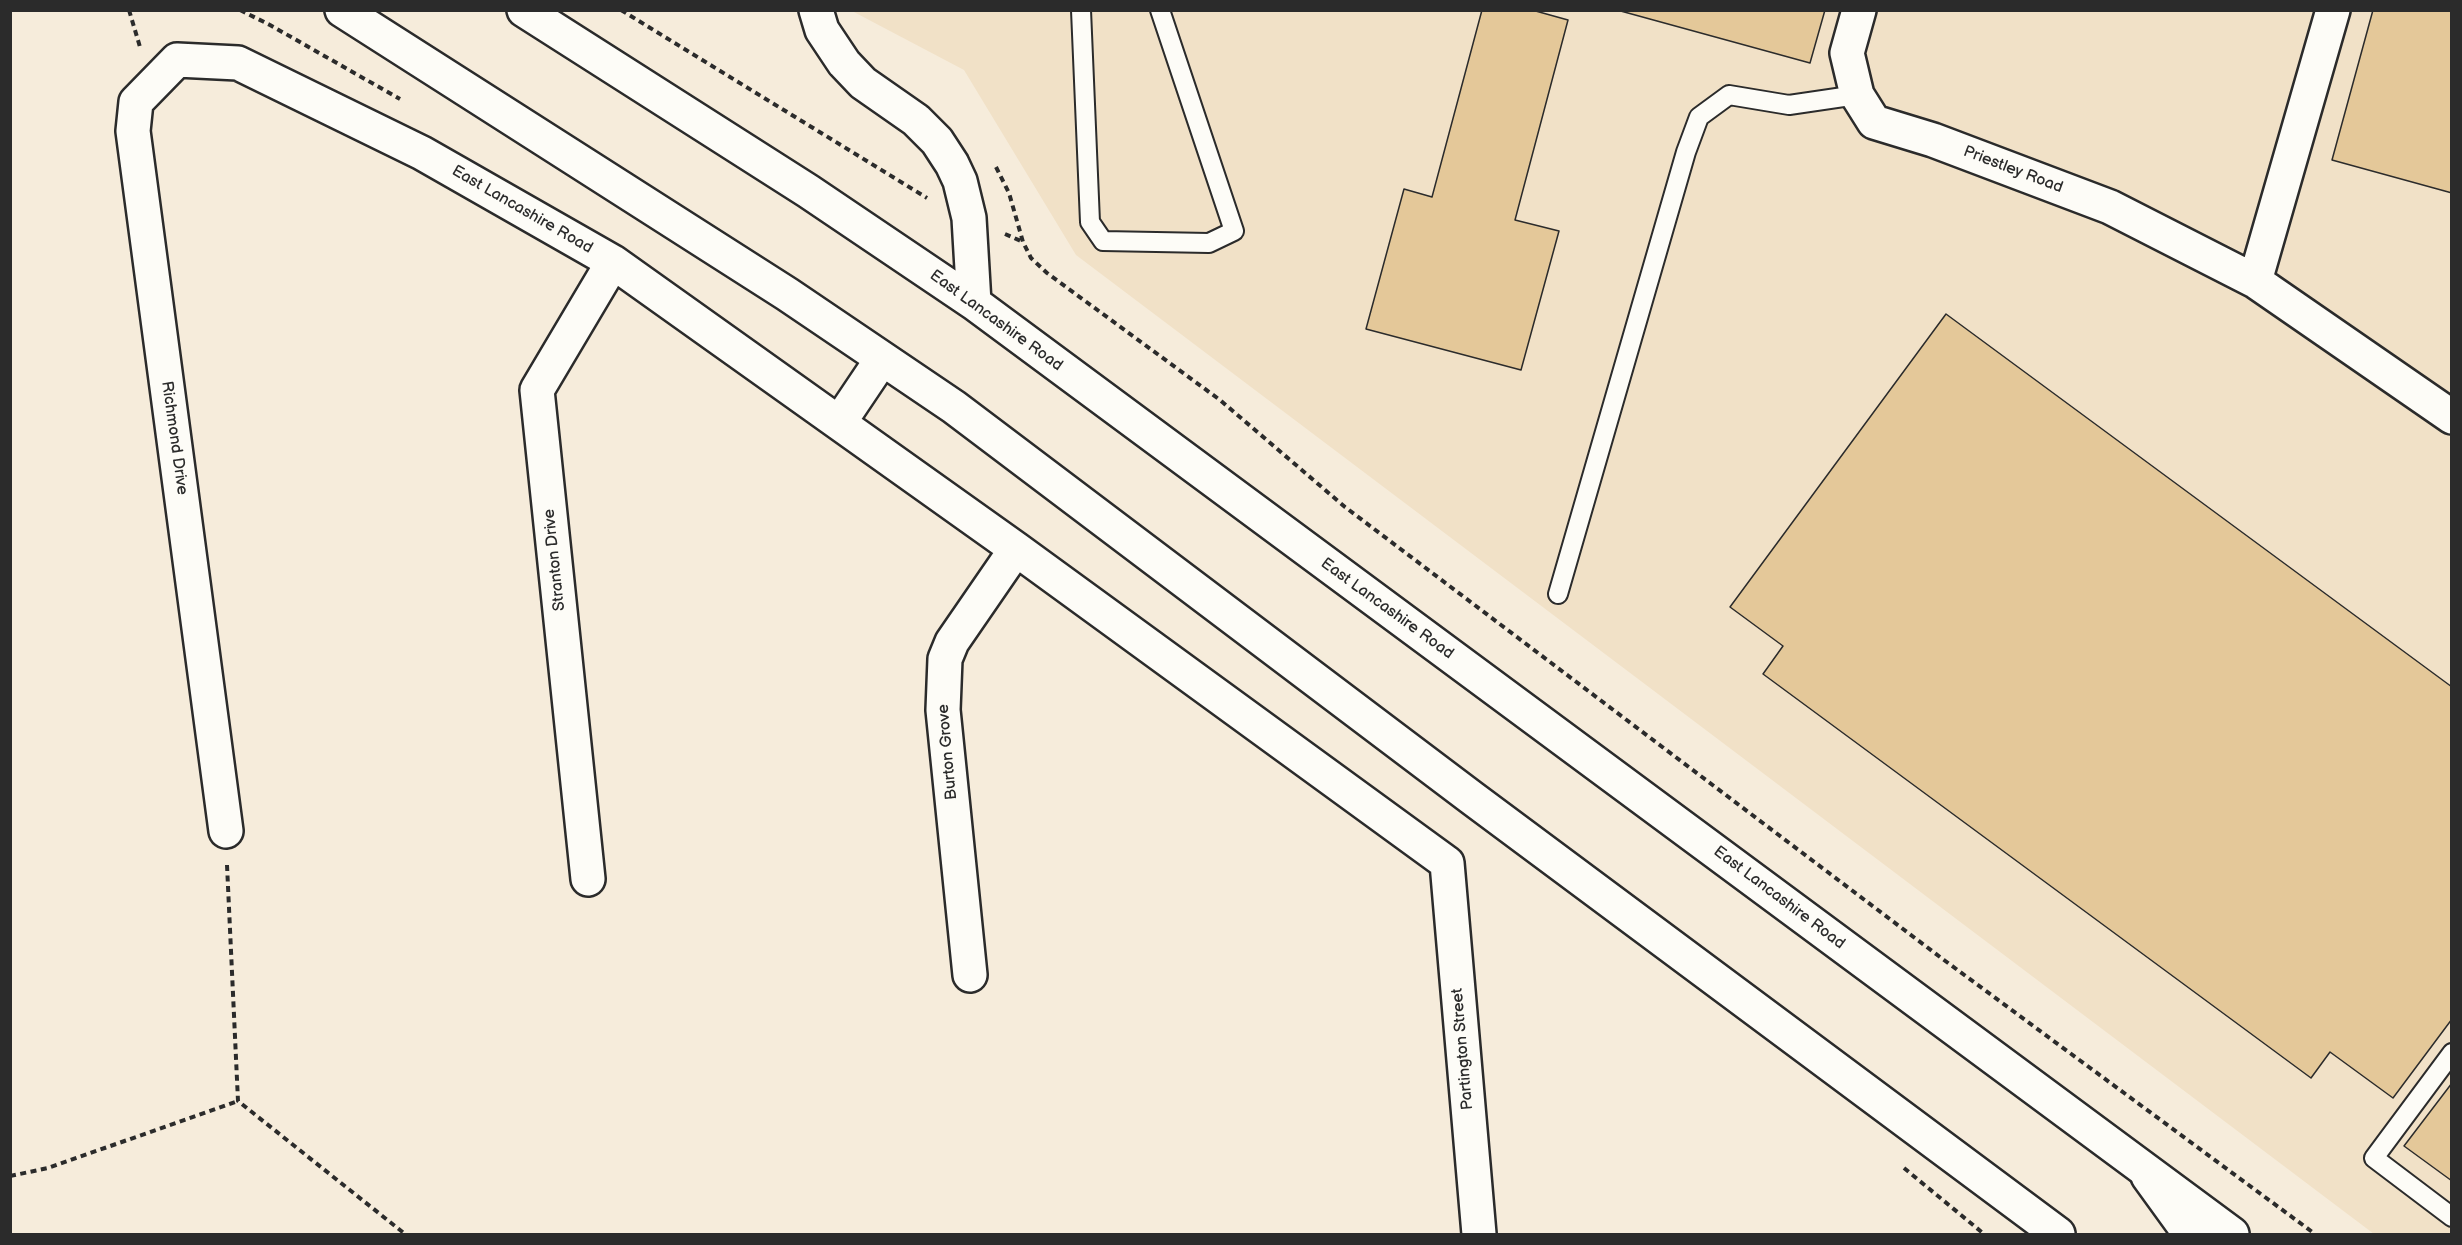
<!DOCTYPE html>
<html>
<head>
<meta charset="utf-8">
<style>
  body { margin:0 }
  #map { position:relative; width:2462px; height:1245px; overflow:hidden; background:#f6ecdb; font-family:"Balsamiq Sans",sans-serif }
  canvas { display:block }
  .frame { position:absolute; inset:0; border:12px solid #2b2b2b; pointer-events:none }
</style>
</head>
<body>
<div id="map">
<canvas width="2462" height="1245"></canvas>
<div class="frame"></div>
</div>
<script>
const g = document.querySelector('canvas').getContext('2d');
g.lineJoin = 'round';
function paint(path, color) {
  g.fillStyle = color;
  g.fill(path, 'evenodd');
}
function poly(rows) {
  const path = new Path2D();
  for (const r of rows) {
    path.moveTo(r[0], r[1]);
    for (let i = 2; i < r.length; i += 2) path.lineTo(r[i], r[i + 1]);
  }
  return path;
}
function stroke(path, color, width, dash) {
  g.strokeStyle = color;
  g.lineWidth = width;
  g.lineCap = dash ? 'butt' : 'round';
  g.setLineDash(dash || []);
  g.stroke(path);
}
function label(font, color, halo, rows, align = 'center') {
  g.font = font + ' "Balsamiq Sans",sans-serif';
  g.lineWidth = 4.5;
  g.setLineDash([]);
  g.textBaseline = 'middle';
  g.strokeStyle = halo;
  g.fillStyle = color;
  for (const [text, x, y, turn = 0] of rows) {
    g.save();
    g.translate(x, y);
    g.rotate((+turn || 0) * Math.PI / 180);
    g.textAlign = isNaN(turn) ? turn : align;
    if (halo) g.strokeText(text, 0, 0);
    g.fillText(text, 0, 0);
    g.restore();
  }
}
const built = poly([
  [852,11,2451,11,2451,1234,2374,1234,1076,255,964,70]
]);
const building = poly([
  [1482,10,1532,10,1568,20,1515,220,1559,231,1521,370,1366,329,1404,189,1432,197,1482,10],
  [1617,10,1825,10,1810,63,1617,10],
  [2373,10,2452,10,2452,193,2332,160,2373,10],
  [1946,314,2452,687,2452,1019,2393,1098,2330,1052,2311,1078,1763,674,1783,646,1730,607,1946,314],
  [2452,1083,2452,1181,2404,1146,2452,1083]
]);
const path = poly([
  [129,10,140,47],
  [240,10,270,25,400,99],
  [621,10,927,198],
  [996,167,1009,193,1023,242,1031,258,1047,273,1220,400,1345,507,1944,960,2315,1234],
  [1005,234,1023,242],
  [227,865,238,1101,405,1234],
  [1904,1168,1984,1234],
  [10,1176,48,1168,238,1101]
]);
const lane = poly([
  [1081,10,1090,222,1103,241,1209,243,1234,231,1160,10],
  [1558,594,1686,152,1699,117,1729,95,1789,105,1857,95],
  [2452,1053,2374,1158,2452,1217]
]);
const street = poly([
  [1859,10,1847,53,1857,95,1874,122,1933,140,2110,207,2255,281,2452,417],
  [2255,281,2333,10],
  [839,423,882,359],
  [226,831,133,131,136,102,177,60,238,63,422,153,613,262,1016,549,1447,863,1479,1234],
  [588,879,537,390,613,262],
  [970,975,943,710,945,659,952,642,1016,549]
]);
const secondary = poly([
  [2148,1176,2190,1234]
]);
const highway = poly([
  [342,10,787,294,954,407,1472,798,2058,1234],
  [524,10,808,191,974,303,2232,1234],
  [816,10,822,30,844,63,863,83,916,120,937,141,952,164,960,181,969,218,974,303]
]);
const streetNames = [
  ["Priestley Road",2013,170,21],
  ["East Lancashire Road",522,210,30],
  ["East Lancashire Road",996,321,36],
  ["Richmond Drive",174,438,82],
  ["Stranton Drive",555,560,-96],
  ["East Lancashire Road",1387,609,36],
  ["Burton Grove",948,752,-95],
  ["East Lancashire Road",1779,898,37],
  ["Partington Street",1463,1049,-95]
];
paint(built, '#f1e1c7');
paint(building, '#e4c899');
stroke(building, '#2b2b2b', 1.5);
stroke(lane, '#2b2b2b', 22);
stroke(street, '#2b2b2b', 38);
stroke(secondary, '#2b2b2b', 38);
stroke(highway, '#2b2b2b', 38);
stroke(path, '#2b2b2b', 4, [6, 4.5]);
stroke(lane, '#fdfcf7', 18);
stroke(street, '#fdfcf7', 33);
stroke(secondary, '#fdfcf7', 33);
stroke(highway, '#fdfcf7', 33);
label('16px', '#2b2b2b', '#fdfcf7', streetNames);
</script>
</body>
</html>
